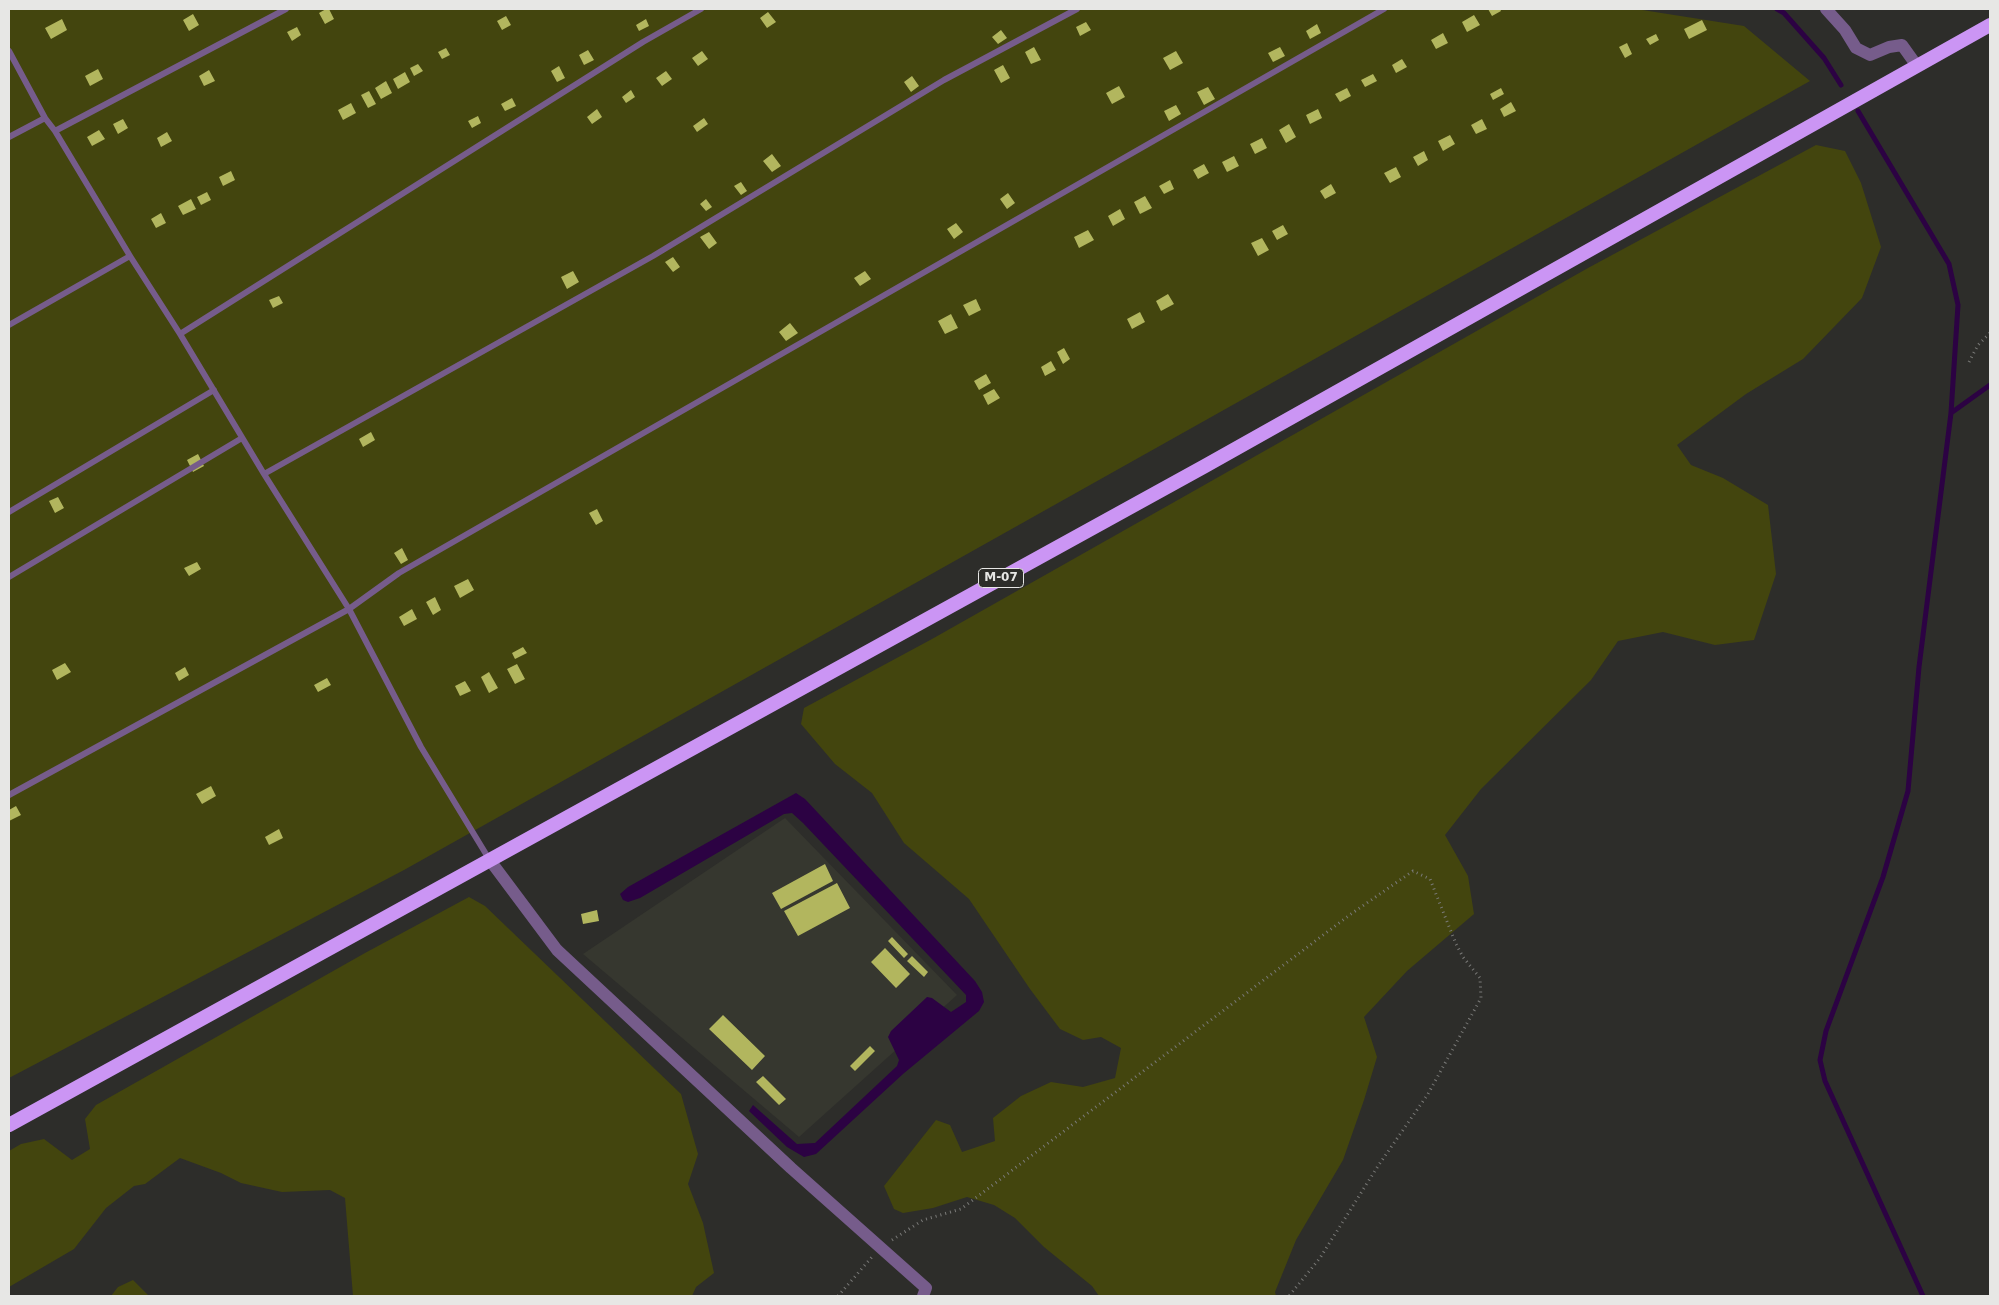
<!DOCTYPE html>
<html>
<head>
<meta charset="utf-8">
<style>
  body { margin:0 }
  #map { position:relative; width:1999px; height:1305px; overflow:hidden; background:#2d2d2a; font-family:"DejaVu Sans",sans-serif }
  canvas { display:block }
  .frame { position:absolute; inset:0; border:10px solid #e7e7e5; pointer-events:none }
</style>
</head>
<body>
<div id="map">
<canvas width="1999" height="1305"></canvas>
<div class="frame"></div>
</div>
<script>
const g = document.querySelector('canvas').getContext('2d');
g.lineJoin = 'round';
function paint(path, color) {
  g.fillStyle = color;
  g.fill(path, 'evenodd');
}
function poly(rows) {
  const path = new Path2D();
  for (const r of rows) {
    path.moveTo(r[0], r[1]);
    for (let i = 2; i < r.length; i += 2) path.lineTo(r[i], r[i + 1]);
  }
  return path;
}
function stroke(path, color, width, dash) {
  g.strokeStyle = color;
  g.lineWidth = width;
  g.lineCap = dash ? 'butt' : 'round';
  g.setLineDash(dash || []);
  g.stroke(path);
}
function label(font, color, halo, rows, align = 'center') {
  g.font = font + ' "DejaVu Sans",sans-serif';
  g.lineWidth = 5;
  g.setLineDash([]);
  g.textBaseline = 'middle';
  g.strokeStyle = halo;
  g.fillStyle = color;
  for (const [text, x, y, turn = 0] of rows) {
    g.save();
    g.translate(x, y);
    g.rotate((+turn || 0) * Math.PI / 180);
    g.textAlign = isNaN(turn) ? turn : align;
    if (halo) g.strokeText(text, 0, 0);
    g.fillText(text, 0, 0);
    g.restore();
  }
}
const built = poly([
  [785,818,957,995,799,1137,583,954]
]);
const green = poly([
  [9,9,1636,9,1744,26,1810,81,404,870,9,1078],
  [1816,145,1845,151,1861,183,1881,247,1862,298,1803,359,1746,394,1677,445,1691,465,1723,478,1768,505,1776,574,1754,640,1715,645,1663,632,1618,641,1591,680,1481,789,1445,835,1468,876,1474,914,1407,971,1364,1017,1377,1057,1364,1100,1343,1160,1296,1240,1275,1292,1276,1296,1099,1296,1092,1286,1044,1247,1015,1218,994,1205,967,1197,933,1208,903,1213,894,1209,884,1186,936,1120,950,1125,962,1152,995,1141,993,1118,1021,1096,1051,1082,1083,1087,1115,1078,1121,1048,1101,1037,1083,1040,1060,1029,1030,989,969,899,904,843,872,793,835,764,801,724,804,708,932,639,1588,268],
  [469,897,485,906,681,1094,698,1154,688,1184,703,1223,714,1273,696,1287,692,1296,353,1296,345,1198,330,1190,282,1192,241,1183,221,1173,180,1158,145,1184,134,1186,106,1208,74,1249,9,1287,9,1151,21,1144,44,1139,72,1160,90,1149,85,1119,96,1105,365,953],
  [133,1280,149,1296,111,1296,118,1287]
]);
const water = poly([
  [796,793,805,799,975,981,982,992,984,1002,979,1011,903,1074,816,1154,804,1157,787,1147,749,1111,753,1105,797,1144,815,1143,897,1066,899,1060,888,1037,891,1031,927,997,932,998,951,1012,966,1002,966,995,803,823,792,813,784,814,640,898,628,902,623,900,620,894,628,887]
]);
const stream = poly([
  [1777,9,1784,13,1824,58,1841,85],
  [1858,111,1949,264,1958,305,1951,413,1919,667,1908,791,1883,877,1826,1031,1820,1060,1825,1081,1923,1296],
  [1951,413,1990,385]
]);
const building = poly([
  [326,9,329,9,334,19,325,24,319,13],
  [1488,9,1500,9,1501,11,1492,16],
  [768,12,776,22,767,28,760,18],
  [193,14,199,25,189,31,183,20],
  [1474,15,1480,25,1467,32,1462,22],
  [506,16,511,25,502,30,497,21],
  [62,19,67,30,51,39,45,28],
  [646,19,649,26,639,31,636,25],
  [1702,20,1707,30,1689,39,1684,29],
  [1086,22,1091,30,1080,36,1076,27],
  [1317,24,1321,33,1310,39,1306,31],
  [297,27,301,35,292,41,287,32],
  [1001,30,1007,38,998,44,992,37],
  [1443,33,1448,43,1436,49,1431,40],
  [1656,34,1659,40,1650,45,1646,39],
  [1627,43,1632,54,1625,58,1619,47],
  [1034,47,1041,60,1031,64,1025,52],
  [1280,47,1285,56,1273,62,1268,53],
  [446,48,450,55,442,59,438,52],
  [588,50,594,60,584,65,579,55],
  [702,51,708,59,698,66,692,58],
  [1176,51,1183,63,1170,70,1163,58],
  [1402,59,1407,67,1396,73,1392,65],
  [418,64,423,71,414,76,410,68],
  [1003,65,1010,78,1001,83,994,70],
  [559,66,565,78,557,82,551,71],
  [98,69,103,79,90,86,85,76],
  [209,70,215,81,204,86,199,76],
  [666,71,672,79,662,86,656,78],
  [405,72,410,82,398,89,393,79],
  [1373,74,1377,81,1365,87,1361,80],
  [912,76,919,86,911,92,904,82],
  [386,81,392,93,381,99,375,88],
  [1119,86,1125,97,1112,104,1106,93],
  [1208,87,1215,99,1204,105,1197,92],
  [1347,88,1351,96,1340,102,1335,94],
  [1501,88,1504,94,1493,100,1490,94],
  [631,90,635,97,626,103,622,97],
  [369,91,376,104,368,108,361,95],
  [512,98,516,106,505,111,501,104],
  [1511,102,1516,111,1504,117,1500,109],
  [351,103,356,113,343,120,338,110],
  [1176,105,1181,114,1169,121,1164,111],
  [597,109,602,117,592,124,587,117],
  [1318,109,1322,118,1310,124,1306,115],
  [478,116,481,123,472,128,468,121],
  [704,118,708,124,697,132,693,126],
  [123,119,128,128,118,134,113,124],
  [1482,119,1487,129,1476,134,1471,125],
  [1289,124,1296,137,1286,143,1279,130],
  [99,130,105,139,92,146,87,137],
  [167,132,172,141,161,147,157,138],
  [1450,135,1455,144,1443,151,1438,141],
  [1262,138,1267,148,1255,154,1250,144],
  [1424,151,1428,160,1418,166,1413,157],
  [772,154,781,166,772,172,763,161],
  [1234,156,1239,166,1227,172,1222,162],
  [1204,164,1209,173,1198,179,1193,170],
  [1396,167,1401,177,1390,183,1384,173],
  [231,171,235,180,223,186,219,177],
  [1170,180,1174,189,1164,194,1159,186],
  [741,182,747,191,741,195,734,186],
  [1331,184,1336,193,1325,199,1320,191],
  [207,192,211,200,201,205,197,197],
  [1008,193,1015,203,1007,209,1000,199],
  [1145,196,1152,208,1140,214,1134,202],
  [191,199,196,209,183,215,178,206],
  [706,199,712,207,706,211,700,204],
  [1120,209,1125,219,1113,226,1108,216],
  [161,213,166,223,156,228,151,219],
  [956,223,963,232,954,239,947,229],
  [1283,225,1288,234,1277,240,1272,231],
  [1088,230,1094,240,1079,248,1074,237],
  [709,232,717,243,709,249,700,237],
  [1262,238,1269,250,1258,256,1251,243],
  [673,257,680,267,673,272,665,262],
  [573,271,579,282,567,289,561,277],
  [865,271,871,279,860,286,854,278],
  [1168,294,1174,304,1161,311,1156,301],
  [279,296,283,303,273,308,269,300],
  [976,299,981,310,969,316,963,305],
  [1140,312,1145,322,1132,329,1127,319],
  [951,314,958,328,945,334,938,321],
  [790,323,798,333,786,341,779,332],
  [1064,348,1070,359,1063,364,1057,352],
  [1051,361,1056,370,1045,376,1041,367],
  [986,374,991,383,979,390,974,381],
  [994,389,1000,398,988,405,983,395],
  [371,432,375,440,363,447,359,439],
  [198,454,204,466,193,472,187,460],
  [58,497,64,508,55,513,49,501],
  [597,509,603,521,596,525,589,513],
  [402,548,408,560,401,564,394,553],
  [197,562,201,569,189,576,184,568],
  [468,579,474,590,460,598,454,586],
  [435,597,441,610,433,615,426,602],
  [412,609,417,619,404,626,399,617],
  [523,647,527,653,515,659,512,653],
  [65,663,71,672,57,680,52,670],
  [517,664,525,679,515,684,507,669],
  [185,667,189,675,179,681,175,673],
  [489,672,498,688,489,693,481,677],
  [327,678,331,685,318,692,314,685],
  [465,681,471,691,460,696,455,686],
  [211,786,216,796,202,804,196,794],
  [16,806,21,815,9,821,9,810],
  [279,829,283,838,269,845,265,837],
  [825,864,833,881,781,909,772,893],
  [837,883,850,908,798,936,784,911],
  [597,910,599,921,583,924,581,914],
  [892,937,908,954,904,958,888,941],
  [885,948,910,974,896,988,871,962],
  [912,956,928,972,924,977,907,961],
  [723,1015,765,1056,752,1070,709,1029],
  [870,1046,875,1051,855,1071,850,1066],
  [763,1076,786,1099,779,1105,756,1082]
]);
const path = poly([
  [1969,362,1978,345,1990,333],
  [892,1240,923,1220,961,1209,1351,914,1413,871,1430,879,1456,944,1463,957,1480,978,1481,998,1428,1094,1378,1166,1320,1258,1289,1296],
  [838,1296,872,1257]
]);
const service = poly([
  [9,51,45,118,55,131,130,256,180,334,264,474,349,609,421,747,489,859],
  [55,131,286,9],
  [9,137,45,118],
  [9,325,130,256],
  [180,334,643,42,701,9],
  [264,474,653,256,944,80,1077,9],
  [9,512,214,390],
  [9,577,242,438],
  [9,795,349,609,399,573,1384,9]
]);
const minor = poly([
  [1826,9,1845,30,1856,48,1870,55,1889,47,1902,45,1917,66],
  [489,859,557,950,791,1168,926,1288,923,1296]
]);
const trunk = poly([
  [9,1125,1205,466,1990,25]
]);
const shields = [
  [1001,578,45]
];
const shieldNames = [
  ["М-07",1001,578]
];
paint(built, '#36372f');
paint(green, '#43450e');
paint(water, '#2c0243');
stroke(stream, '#2c0243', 5);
paint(building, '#b2b65e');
stroke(path, '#7a7a78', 3, [1, 4]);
stroke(service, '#765c8b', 6);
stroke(minor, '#765c8b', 12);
stroke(trunk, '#cb95f4', 14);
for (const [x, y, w] of shields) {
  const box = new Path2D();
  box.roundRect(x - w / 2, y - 9.5, w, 19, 4);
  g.fillStyle = '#2d2d2a';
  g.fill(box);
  stroke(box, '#e7e7e5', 1);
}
label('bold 12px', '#e7e7e5', null, shieldNames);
</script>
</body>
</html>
